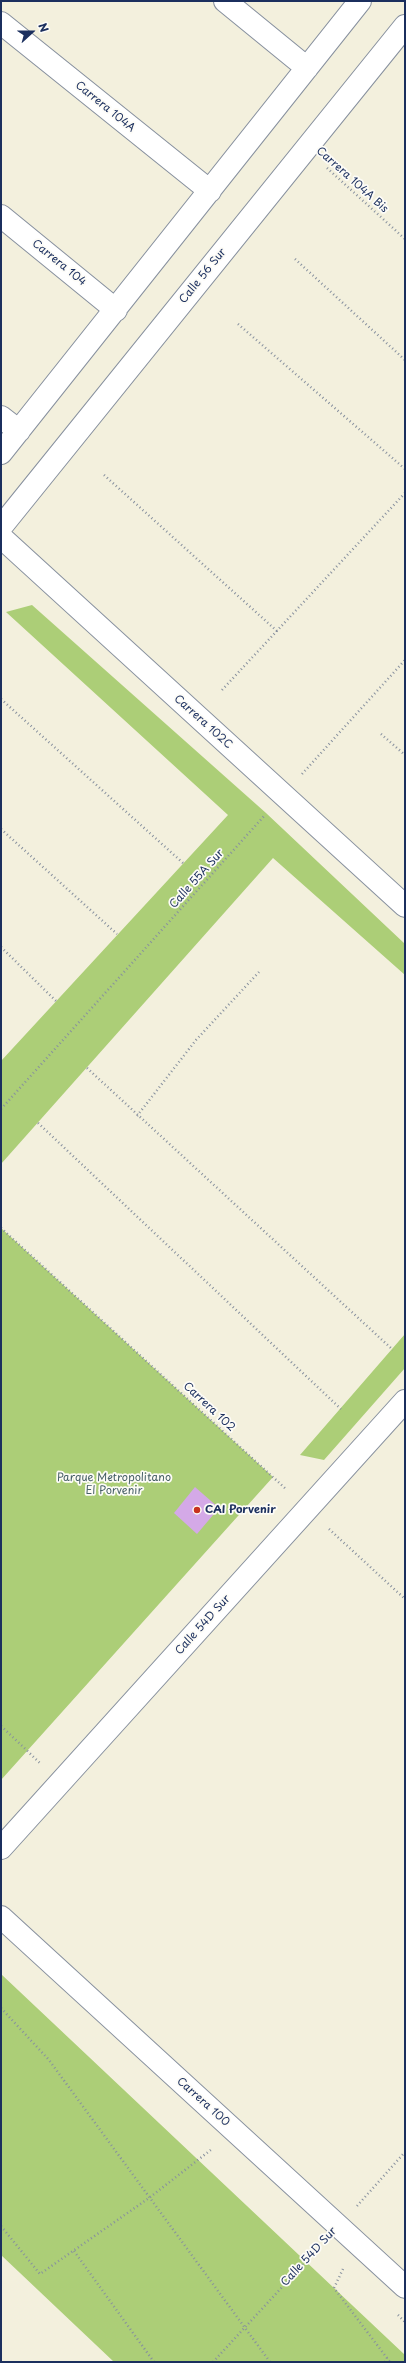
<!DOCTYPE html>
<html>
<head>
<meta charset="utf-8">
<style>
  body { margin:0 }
  #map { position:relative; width:406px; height:2363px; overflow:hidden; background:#f3f0dd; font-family:"Playpen Sans",sans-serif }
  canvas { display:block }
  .frame { position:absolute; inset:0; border:2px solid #1b2f5e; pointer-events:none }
  .north { position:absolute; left:12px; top:12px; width:40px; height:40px; -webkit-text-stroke:3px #fdfcf7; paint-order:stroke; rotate:69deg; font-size:11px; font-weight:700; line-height:16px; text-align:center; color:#1b2f5e }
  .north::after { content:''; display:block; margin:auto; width:14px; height:18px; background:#1b2f5e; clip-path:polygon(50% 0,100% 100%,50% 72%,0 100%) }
</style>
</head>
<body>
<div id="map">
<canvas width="406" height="2363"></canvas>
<div class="frame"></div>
<div class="north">N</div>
</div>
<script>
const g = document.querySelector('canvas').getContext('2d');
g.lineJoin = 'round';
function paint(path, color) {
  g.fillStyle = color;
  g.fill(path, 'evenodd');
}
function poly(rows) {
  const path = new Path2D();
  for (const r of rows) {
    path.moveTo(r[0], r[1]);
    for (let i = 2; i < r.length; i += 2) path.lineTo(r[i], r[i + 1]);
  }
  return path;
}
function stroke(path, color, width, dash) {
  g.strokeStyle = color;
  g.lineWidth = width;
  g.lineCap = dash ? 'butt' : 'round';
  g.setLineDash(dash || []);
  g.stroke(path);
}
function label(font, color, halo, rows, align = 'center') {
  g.font = font + ' "Playpen Sans",sans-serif';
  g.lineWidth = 3.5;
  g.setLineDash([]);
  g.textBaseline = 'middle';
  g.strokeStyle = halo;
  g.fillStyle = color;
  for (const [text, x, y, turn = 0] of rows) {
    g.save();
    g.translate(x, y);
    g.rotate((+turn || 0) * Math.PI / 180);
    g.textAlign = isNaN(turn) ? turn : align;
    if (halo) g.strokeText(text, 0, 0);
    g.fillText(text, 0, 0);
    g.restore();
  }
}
const green = poly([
  [32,605,266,813,405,944,405,975,273,858,1,1164,1,1061,228,815,6,612],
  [1,1228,273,1477,1,1780],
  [405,1334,405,1368,324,1460,300,1455],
  [1,1974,405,2355,405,2362,114,2362,1,2255]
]);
const building = poly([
  [195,1487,219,1508,197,1534,174,1513]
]);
const path = poly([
  [327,168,405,239],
  [295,259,405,360],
  [238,324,405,469],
  [104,475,278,632],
  [222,690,405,493],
  [1,699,183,863],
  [381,734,405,755],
  [302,774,405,660],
  [1,829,117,934],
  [1,947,58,1003],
  [87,1068,393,1350],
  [1,1109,265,815],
  [137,1116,196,1040,259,972],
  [38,1123,341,1409],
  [1,1228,287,1490],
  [329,1529,405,1599],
  [1,1726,40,1763],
  [1,2008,49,2060,270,2362],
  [357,2206,405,2152],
  [1,2226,40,2274,149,2198,212,2149],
  [74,2251,154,2362],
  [343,2269,334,2288,390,2362],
  [398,2315,405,2322],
  [213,2362,320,2246],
  [385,2362,387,2358]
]);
const minor = poly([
  [225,1,307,68],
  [1,23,210,191],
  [1,216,116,310],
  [1,417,19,431],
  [1,453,360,1],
  [1,527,405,26],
  [1,537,405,906],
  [1,1848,405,1401],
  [1,1917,405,2287]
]);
const markers = [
  [197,1510,4,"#c8321e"]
];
const streetNames = [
  ["Carrera 104A",105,107,39],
  ["Carrera 104A Bis",352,180,42],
  ["Carrera 104",59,263,39],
  ["Calle 56 Sur",203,276,-51],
  ["Carrera 102C",203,722,42],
  ["Calle 55A Sur",197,879,-48],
  ["Carrera 102",209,1407,43],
  ["Calle 54D Sur",203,1625,-48],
  ["Carrera 100",203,2102,42],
  ["Calle 54D Sur",309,2257,-47]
];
const parkNames = [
  ["Parque Metropolitano",114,1478],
  ["El Porvenir",114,1491]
];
const poiNames = [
  ["CAI Porvenir",205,1510]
];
paint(green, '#acce77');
paint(building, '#d4a9e7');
stroke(minor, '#87909e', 24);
stroke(path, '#87909e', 2.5, [1, 3]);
stroke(minor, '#fff', 22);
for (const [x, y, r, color] of markers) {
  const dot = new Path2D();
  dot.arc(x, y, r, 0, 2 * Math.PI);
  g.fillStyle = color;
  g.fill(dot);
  stroke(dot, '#fdfcf7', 1.5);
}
label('11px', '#1b2f5e', '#fdfcf7', streetNames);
label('11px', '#465f66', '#fdfcf7', parkNames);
label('bold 11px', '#1b2f5e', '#fdfcf7', poiNames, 'left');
</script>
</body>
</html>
